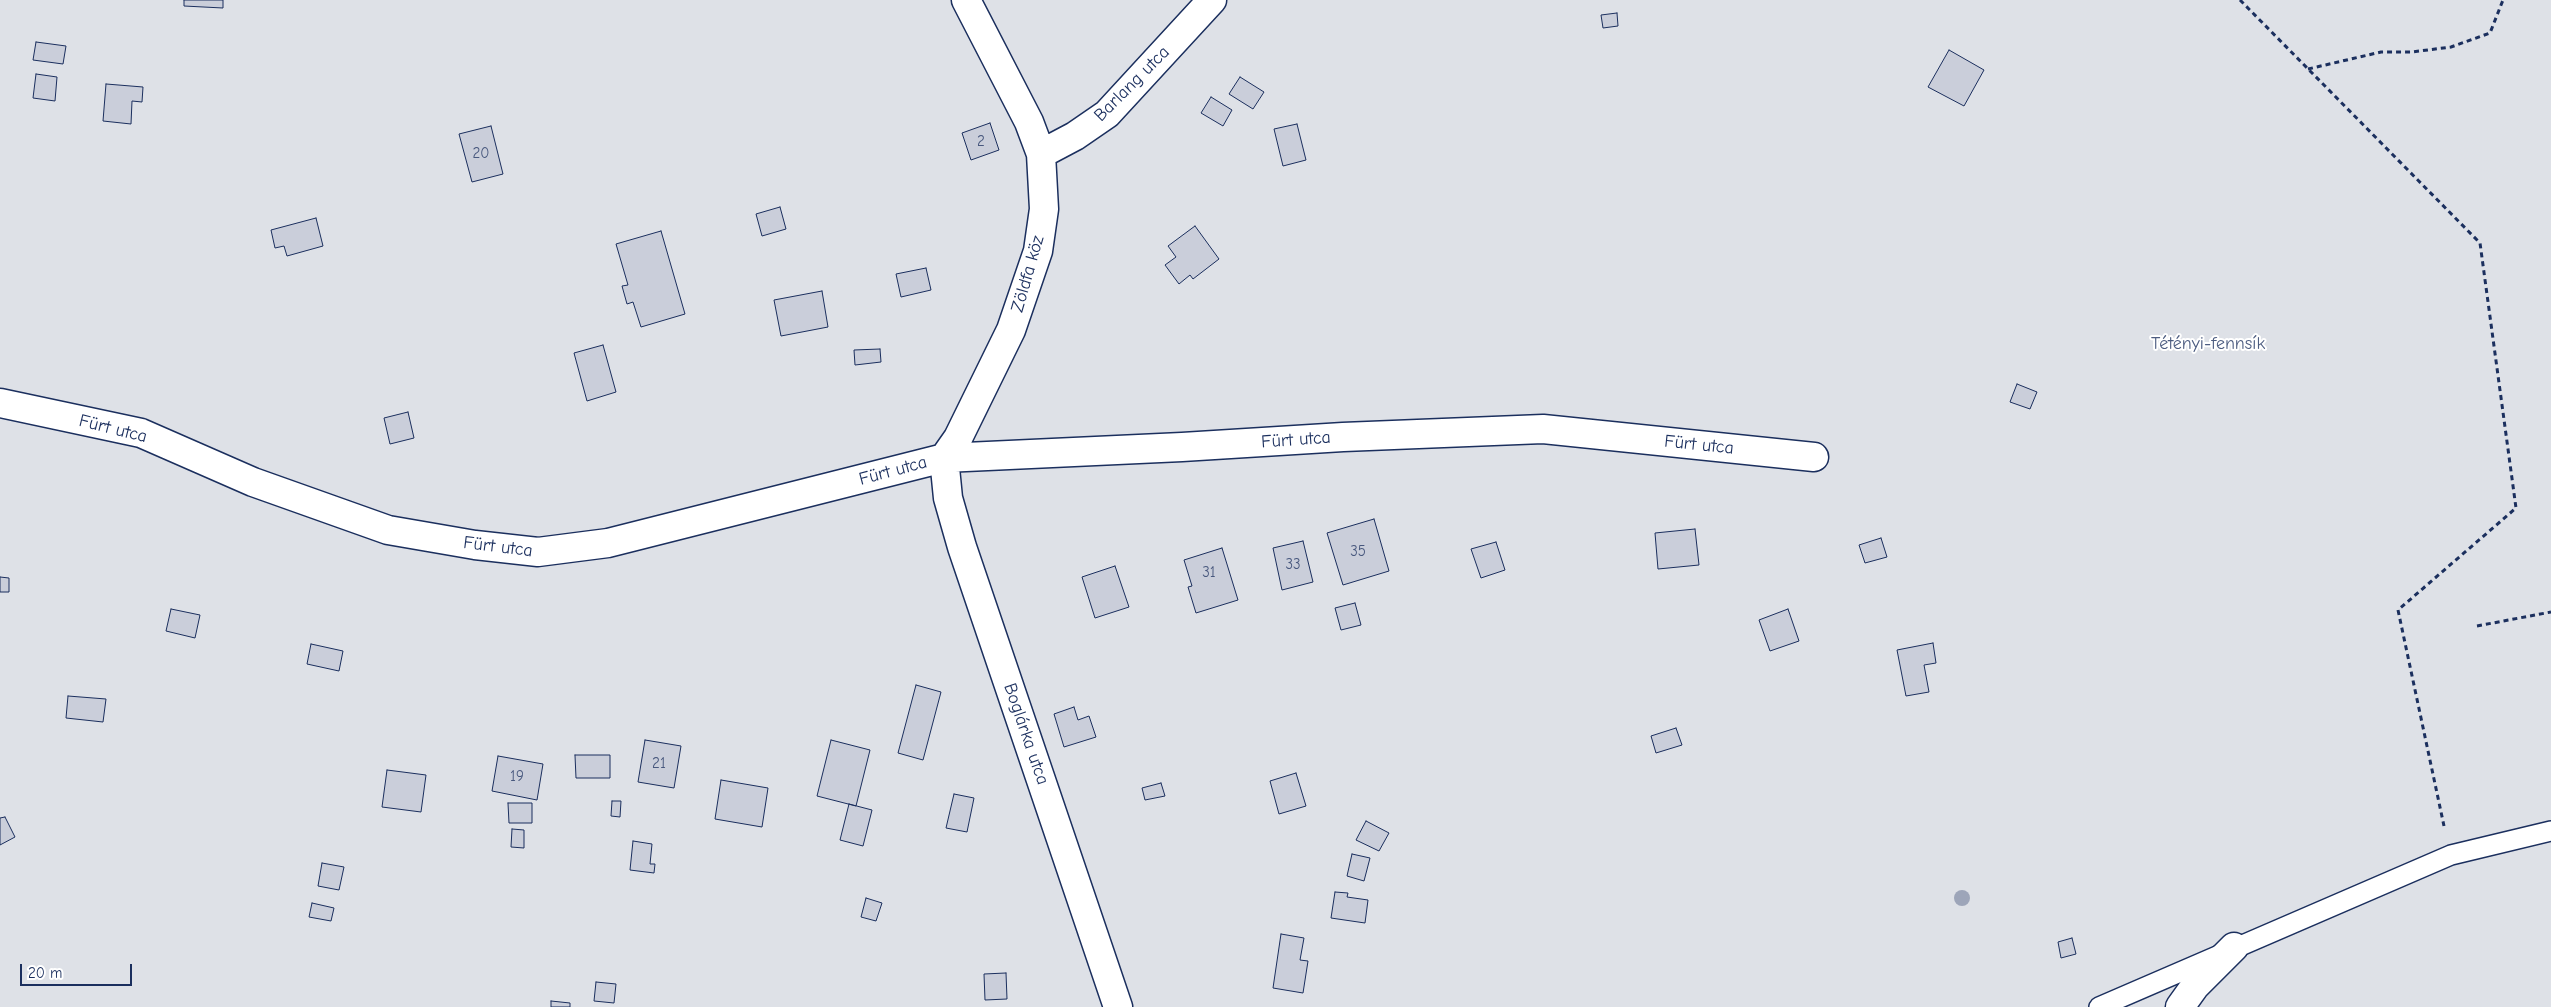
<!DOCTYPE html>
<html>
<head>
<meta charset="utf-8">
<style>
  body { margin:0 }
  #map { position:relative; width:2551px; height:1007px; overflow:hidden; background:#fff; font-family:"Comic Neue",sans-serif }
  canvas { display:block }
  .scale { position:absolute; left:20px; top:964px; width:112px; height:22px; box-sizing:border-box; border:2px solid #1b2f5e; border-top:0; padding-left:6px; font-size:15px; line-height:18px; white-space:nowrap; color:#1b2f5e; -webkit-text-stroke:4px #fff; paint-order:stroke }
</style>
</head>
<body>
<div id="map">
<canvas width="2551" height="1007"></canvas>
<div class="scale">20 m</div>
</div>
<script>
const g = document.querySelector('canvas').getContext('2d');
g.lineJoin = 'round';
function paint(path, color) {
  g.fillStyle = color;
  g.fill(path, 'evenodd');
}
function poly(rows) {
  const path = new Path2D();
  for (const r of rows) {
    path.moveTo(r[0], r[1]);
    for (let i = 2; i < r.length; i += 2) path.lineTo(r[i], r[i + 1]);
  }
  return path;
}
function stroke(path, color, width, dash) {
  g.strokeStyle = color;
  g.lineWidth = width;
  g.lineCap = dash ? 'butt' : 'round';
  g.setLineDash(dash || []);
  g.stroke(path);
}
function label(font, color, halo, rows, align = 'center') {
  g.font = font + ' "Comic Neue",sans-serif';
  g.lineWidth = 4;
  g.setLineDash([]);
  g.textBaseline = 'middle';
  g.strokeStyle = halo;
  g.fillStyle = color;
  for (const [text, x, y, turn = 0] of rows) {
    g.save();
    g.translate(x, y);
    g.rotate((+turn || 0) * Math.PI / 180);
    g.textAlign = isNaN(turn) ? turn : align;
    if (halo) g.strokeText(text, 0, 0);
    g.fillText(text, 0, 0);
    g.restore();
  }
}
const green = poly([
  [0,0,2551,0,2551,1007,0,1007]
]);
const building = poly([
  [184,0,223,0,223,8,184,6,184,0],
  [1617,13,1618,26,1603,28,1601,15,1617,13],
  [36,42,66,46,63,64,33,60,36,42],
  [1949,50,1984,70,1964,106,1928,87,1949,50],
  [36,74,57,77,55,101,33,98,36,74],
  [1240,77,1264,92,1253,109,1229,94,1240,77],
  [106,84,143,87,142,102,132,101,131,124,103,121,106,84],
  [1211,97,1232,110,1223,126,1201,113,1211,97],
  [990,123,999,150,971,160,962,133,990,123],
  [1297,124,1306,160,1283,166,1274,129,1297,124],
  [491,126,503,174,472,182,459,134,491,126],
  [780,207,786,229,762,236,756,214,780,207],
  [316,218,323,246,287,256,284,246,275,248,271,230,316,218],
  [1195,226,1219,259,1193,279,1190,275,1179,284,1165,265,1176,257,1168,246,1195,226],
  [661,231,685,314,641,327,633,302,627,304,622,286,628,285,616,244,661,231],
  [926,268,931,290,901,297,896,274,926,268],
  [822,291,828,327,781,336,774,300,822,291],
  [603,345,616,392,587,401,574,353,603,345],
  [880,349,881,362,855,365,854,350,880,349],
  [2017,384,2037,392,2030,409,2010,402,2017,384],
  [408,412,414,438,390,444,384,418,408,412],
  [1374,519,1389,571,1343,585,1327,533,1374,519],
  [1695,529,1699,565,1658,569,1655,533,1695,529],
  [1881,538,1887,557,1865,563,1859,545,1881,538],
  [1303,541,1313,582,1282,590,1273,548,1303,541],
  [1496,542,1505,570,1481,578,1471,549,1496,542],
  [1222,548,1238,600,1196,613,1188,587,1192,586,1184,560,1222,548],
  [1115,566,1129,607,1095,618,1082,577,1115,566],
  [0,577,9,578,9,592,0,592,0,577],
  [1355,603,1361,625,1341,630,1335,608,1355,603],
  [171,609,200,615,195,638,166,631,171,609],
  [1788,609,1799,641,1770,651,1759,620,1788,609],
  [1933,643,1936,663,1924,665,1929,692,1906,696,1897,650,1933,643],
  [311,644,343,651,339,671,307,664,311,644],
  [916,685,941,692,923,760,898,753,916,685],
  [68,696,106,699,103,722,66,718,68,696],
  [1074,707,1078,720,1089,716,1096,737,1064,747,1054,714,1074,707],
  [1676,728,1682,745,1656,753,1651,736,1676,728],
  [645,740,681,746,674,788,638,782,645,740],
  [831,740,870,750,856,806,817,796,831,740],
  [575,755,610,755,610,778,576,778,575,755],
  [498,756,543,764,537,800,492,791,498,756],
  [387,770,426,775,421,812,382,807,387,770],
  [1296,773,1306,806,1279,814,1270,781,1296,773],
  [721,780,768,788,762,827,715,819,721,780],
  [1161,783,1165,796,1145,800,1142,788,1161,783],
  [954,794,974,798,967,832,946,828,954,794],
  [612,801,621,801,620,817,611,816,612,801],
  [508,803,532,803,532,823,509,823,508,803],
  [849,804,872,810,863,846,840,840,849,804],
  [5,817,15,837,0,845,0,818,5,817],
  [1366,821,1389,833,1379,851,1356,840,1366,821],
  [512,829,524,830,524,848,511,847,512,829],
  [633,841,652,844,650,864,655,864,654,873,630,870,633,841],
  [1352,854,1370,858,1364,881,1347,876,1352,854],
  [322,863,344,867,339,890,318,886,322,863],
  [1335,892,1348,893,1347,897,1368,900,1365,923,1331,918,1335,892],
  [866,898,882,903,876,921,861,917,866,898],
  [312,903,334,908,331,921,309,917,312,903],
  [1281,934,1304,938,1300,960,1308,961,1303,993,1273,988,1281,934],
  [2072,938,2076,954,2061,958,2058,942,2072,938],
  [1006,973,1007,999,985,1000,984,974,1006,973],
  [596,982,616,984,614,1003,594,1001,596,982],
  [551,1001,570,1003,570,1007,551,1007,551,1001]
]);
const path = poly([
  [2240,0,2480,243,2516,508,2398,610,2444,826],
  [2308,69,2381,52,2412,52,2451,47,2490,33,2503,0],
  [2477,626,2551,612]
]);
const lane = poly([
  [2099,1007,2451,855,2551,831]
]);
const street = poly([
  [1041,154,1075,136,1107,114,1212,0],
  [0,403,141,433,253,482,388,530,475,545,538,552,608,543,944,458,1182,447,1343,437,1543,429,1814,457],
  [944,458,948,498,962,547,1118,1007],
  [944,458,958,438,1011,330,1038,251,1044,209,1041,154,1029,122,966,0],
  [2180,1007,2195,986,2234,947]
]);
const trees = [
  [1962,898]
];
const numberNames = [
  ["2",981,142],
  ["20",481,154],
  ["35",1358,552],
  ["33",1293,565],
  ["31",1209,573],
  ["21",659,764],
  ["19",517,777]
];
const streetNames = [
  ["Barlang utca",1132,84,-45],
  ["Zöldfa köz",1028,274,-74],
  ["Fürt utca",113,429,14],
  ["Fürt utca",1296,440,-4],
  ["Fürt utca",1699,445,6],
  ["Fürt utca",893,471,-15],
  ["Fürt utca",498,547,7],
  ["Boglárka utca",1026,734,71]
];
const parkNames = [
  ["Tétényi-fennsík",2208,344]
];
paint(green, '#dee1e7');
paint(building, '#caceda');
stroke(building, '#1b2f5e', 1);
stroke(lane, '#1b2f5e', 22);
stroke(street, '#1b2f5e', 31);
stroke(path, '#1b2f5e', 3, [5, 4]);
stroke(lane, '#fff', 19);
stroke(street, '#fff', 28);
g.fillStyle = '#9da5b9';
for (const [x, y] of trees) {
  g.beginPath();
  g.arc(x, y, 8, 0, 2 * Math.PI);
  g.fill();
}
label('15px', '#47577d', null, numberNames);
label('18px', '#1b2f5e', '#fff', streetNames);
label('18px', '#4c5c80', '#fff', parkNames);
</script>
</body>
</html>
